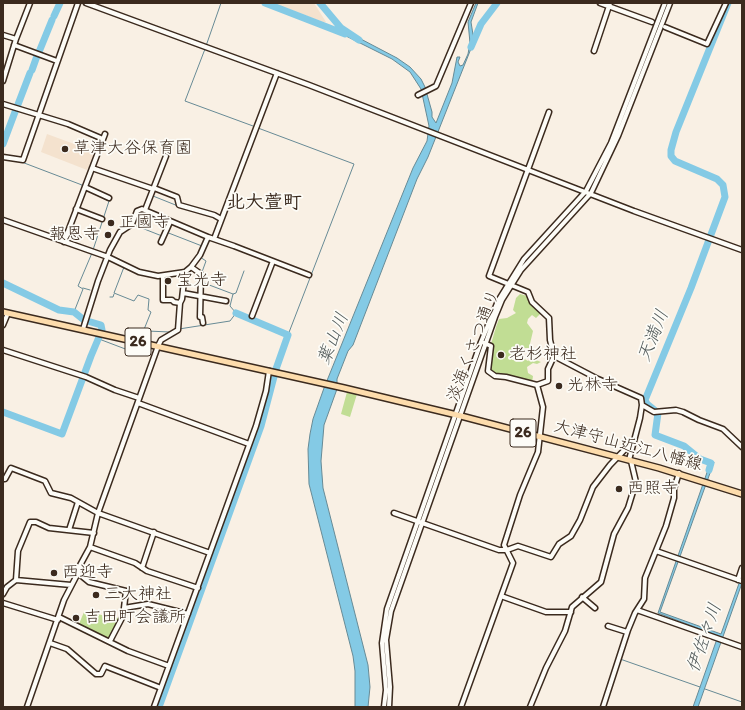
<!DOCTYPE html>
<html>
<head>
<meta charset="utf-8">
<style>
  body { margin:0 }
  #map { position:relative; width:745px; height:710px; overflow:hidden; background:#f9f0e4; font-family:Itim,sans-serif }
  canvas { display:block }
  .frame { position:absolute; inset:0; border:4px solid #3b2a1e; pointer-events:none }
</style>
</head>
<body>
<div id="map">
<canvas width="745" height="710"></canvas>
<div class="frame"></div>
</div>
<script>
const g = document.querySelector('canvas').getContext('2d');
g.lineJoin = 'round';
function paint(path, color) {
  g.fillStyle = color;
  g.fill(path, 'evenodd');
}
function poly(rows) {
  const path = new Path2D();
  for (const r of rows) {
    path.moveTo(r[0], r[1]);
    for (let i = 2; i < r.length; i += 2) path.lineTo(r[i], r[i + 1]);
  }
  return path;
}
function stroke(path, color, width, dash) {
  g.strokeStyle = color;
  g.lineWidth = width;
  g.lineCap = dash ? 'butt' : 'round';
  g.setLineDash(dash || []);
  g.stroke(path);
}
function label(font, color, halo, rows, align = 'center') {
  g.font = font + ' Itim,"Klee One",sans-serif';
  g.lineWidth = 3.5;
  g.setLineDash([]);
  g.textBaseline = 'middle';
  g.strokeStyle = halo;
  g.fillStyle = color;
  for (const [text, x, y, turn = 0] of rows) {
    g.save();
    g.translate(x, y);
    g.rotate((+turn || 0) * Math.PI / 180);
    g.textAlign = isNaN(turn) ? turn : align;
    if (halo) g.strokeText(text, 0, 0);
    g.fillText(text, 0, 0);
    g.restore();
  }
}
const built = poly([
  [273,3,314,3,326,22,323,22],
  [47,134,96,152,87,170,41,152]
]);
const green = poly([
  [520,294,527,296,541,313,536,318,532,315,528,319,527,323,533,331,529,348,524,348,522,351,515,350,510,353,512,360,515,360,519,356,528,361,531,358,541,362,537,364,533,363,527,367,528,373,533,376,532,383,497,374,490,370,491,344,496,327,499,319,507,318,516,313,513,310,516,298],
  [347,392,357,394,350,417,341,414],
  [84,612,119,618,110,639,79,624]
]);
const water = poly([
  [476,3,478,3,471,22,474,41,428,157,417,179,353,345,348,351,337,379,337,389,324,425,321,461,323,488,368,665,370,687,368,707,355,707,355,671,353,656,309,484,308,449,310,434,313,419,324,388,413,168,427,141,429,126,421,89,410,72,392,59,344,35,357,37,397,58,410,67,421,79,425,87,432,112,432,117,436,123,452,83,457,57,460,57,458,62,460,66,463,65,468,54,470,43,468,22,476,3],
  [711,461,714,462,660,612,721,634,742,575,742,583,698,707,693,707,718,636,658,613,711,461]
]);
const stream = poly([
  [206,46,221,3],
  [205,49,185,101,253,126],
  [258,128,354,164,288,335],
  [19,161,82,185,83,189],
  [86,190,109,201,93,250],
  [148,207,153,196,178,206],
  [182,208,214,217],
  [134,225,162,236],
  [166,232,202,246],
  [213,236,218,220],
  [200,257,206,261,202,272],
  [124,267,114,293,134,301,138,295,149,299,148,310,151,312,143,332],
  [301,270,312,274],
  [203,279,204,283,233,294],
  [83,288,90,290],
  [110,297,113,297,114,294],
  [74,312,83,289,78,286,92,253],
  [179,329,230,321,236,313,230,306,233,294,236,293,244,271],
  [131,338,131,335,141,334,147,331,170,332],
  [99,339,128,350,130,343],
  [672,488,672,493],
  [669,508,672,496],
  [645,574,665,523],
  [643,589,643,581],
  [629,622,640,602],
  [620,659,700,687],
  [705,689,742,702]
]);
const river = poly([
  [265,3,345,34],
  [320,3,341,28,359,40],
  [54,16,60,3],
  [471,47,481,24,497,3],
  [39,52,52,20],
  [32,70,37,56],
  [17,107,30,73],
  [3,144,15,112],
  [3,283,59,310,74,312,84,320,101,325,102,330,91,356,62,434,3,412],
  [709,470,711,463,700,459,684,446,655,435,658,413,647,404,645,400,691,288,725,197,723,185,717,179,675,161,671,156,671,150,676,132,728,3],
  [159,707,261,426,276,369,288,335,236,313]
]);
const minor = poly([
  [86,3,309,85,634,211,742,250],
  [600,3,652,22],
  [665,27,707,44,726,3],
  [3,35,16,39],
  [14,45,57,61],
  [594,51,610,3],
  [3,81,16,39,30,3],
  [418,95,436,86,471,3],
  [3,104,68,124,103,139],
  [3,157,23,160,78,3],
  [92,168,153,189],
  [85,187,109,198],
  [154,188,177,197,179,205,214,215,221,219],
  [76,209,102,219],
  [145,210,166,156],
  [3,220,108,257,139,272,158,276,185,272,191,267,200,255,208,237],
  [214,239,277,73],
  [64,242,105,134],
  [161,242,170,222],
  [191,267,201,274,200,317,202,317,203,323],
  [163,276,163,300,172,300,174,302,180,303],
  [183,293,226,301],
  [252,316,273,261],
  [3,325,8,313],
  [83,329,98,281,110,250,120,232,132,224,137,211,142,209,208,237,234,246,309,275],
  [484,343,491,346,488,371,495,376,506,377,537,385,548,381,548,369,554,356,550,340,549,318,532,302,528,292,489,276,549,112],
  [3,350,86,377,115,390,139,398],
  [554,356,598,379,641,398,642,405,640,418,629,460],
  [138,403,249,444],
  [642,405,654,412,676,410,683,412,699,420,723,429,742,447],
  [3,479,5,479,11,468,45,481,51,493,71,498,98,513,210,553],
  [394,513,499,550,507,550,518,546,551,557,559,544,571,536,580,520,593,487,610,465,633,441],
  [69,530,78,502],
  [90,547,135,563,147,571,198,588],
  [656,551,742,581],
  [142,568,154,532],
  [78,573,89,582,126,591,124,608,148,604,188,614],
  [16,580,71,585],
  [738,580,742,568],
  [3,594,7,587,16,580,18,551,30,522,36,522,49,528,94,533],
  [501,596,546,612,571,612],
  [582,597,595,608],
  [3,603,58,620],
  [637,610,742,647],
  [59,617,128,651,169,666],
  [608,626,627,632],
  [110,641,123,616,124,608],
  [50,643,67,649,96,674,101,674,105,666,161,688],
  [27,707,64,600,78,573,78,569,90,547,98,513,158,346,161,340,178,330,180,303,182,299,185,272],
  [154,707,256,426,266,391,269,371],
  [384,707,386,690,382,643,387,609,481,342,498,301,524,259,586,191,611,143,665,3],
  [389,707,390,687,386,640,391,611,495,317,502,300,521,270,591,193,618,136,670,3],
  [461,707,513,563,504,545,520,495,538,452,543,407,537,385],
  [530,707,546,668,565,631,572,607,601,582,614,534,628,508,636,482,631,461],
  [603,707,628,630,635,613,644,599,645,578,666,526,674,498,674,489,679,473]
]);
const major = poly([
  [3,312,344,388,461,416,659,468,742,494]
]);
const markers = [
  [65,149,4,"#3b2a1e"],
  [111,223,4,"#3b2a1e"],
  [108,235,4,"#3b2a1e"],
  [168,281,4,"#3b2a1e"],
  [501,355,4,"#3b2a1e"],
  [559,386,4,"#3b2a1e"],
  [619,489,4,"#3b2a1e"],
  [54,573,4,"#3b2a1e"],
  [96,595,4,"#3b2a1e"],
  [76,618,4,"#3b2a1e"]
];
const shields = [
  [138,342,26],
  [523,433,26]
];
const shieldNames = [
  ["26",138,342],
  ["26",523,433]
];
const poiNames = [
  ["草津大谷保育園",73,149],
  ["正國寺",119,223],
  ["報恩寺",100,235,"right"],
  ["宝光寺",176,281],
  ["老杉神社",509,355],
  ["光林寺",567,386],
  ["西照寺",627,489],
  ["西迎寺",62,573],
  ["三大神社",104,595],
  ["吉田町会議所",84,618]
];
const streetNames = [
  ["淡海くさつ通り",474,346,-69],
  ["大津守山近江八幡線",628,446,15]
];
const waterNames = [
  ["天満川",654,336,-68],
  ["葉山川",334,339,-68],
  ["伊佐々川",705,638,-71]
];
const quarterNames = [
  ["北大萱町",264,203]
];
paint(built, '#f4e2ce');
paint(green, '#c1dd94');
paint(water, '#84cae5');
stroke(water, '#678a95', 1);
stroke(stream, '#678a95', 1);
stroke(river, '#84cae5', 7);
stroke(minor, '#3b2a1e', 7);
stroke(major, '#3b2a1e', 8);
stroke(minor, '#fdfcf7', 4);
stroke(major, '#fddcac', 5);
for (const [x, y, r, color] of markers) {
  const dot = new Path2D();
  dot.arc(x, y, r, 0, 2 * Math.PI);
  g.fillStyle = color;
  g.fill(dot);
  stroke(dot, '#fdfcf7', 1.5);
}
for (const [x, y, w] of shields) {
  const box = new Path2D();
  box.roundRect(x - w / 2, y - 14, w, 28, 3);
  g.fillStyle = '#fdfcf7';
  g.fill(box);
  stroke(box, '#3b2a1e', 1);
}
label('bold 16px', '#3b2a1e', null, shieldNames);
label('17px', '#3b2a1e', '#fdfcf7', poiNames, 'left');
label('17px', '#3b2a1e', '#fdfcf7', streetNames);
label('italic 18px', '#515a5a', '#fdfcf7', waterNames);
label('bold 19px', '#3b2a1e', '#fdfcf7', quarterNames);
</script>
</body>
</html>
